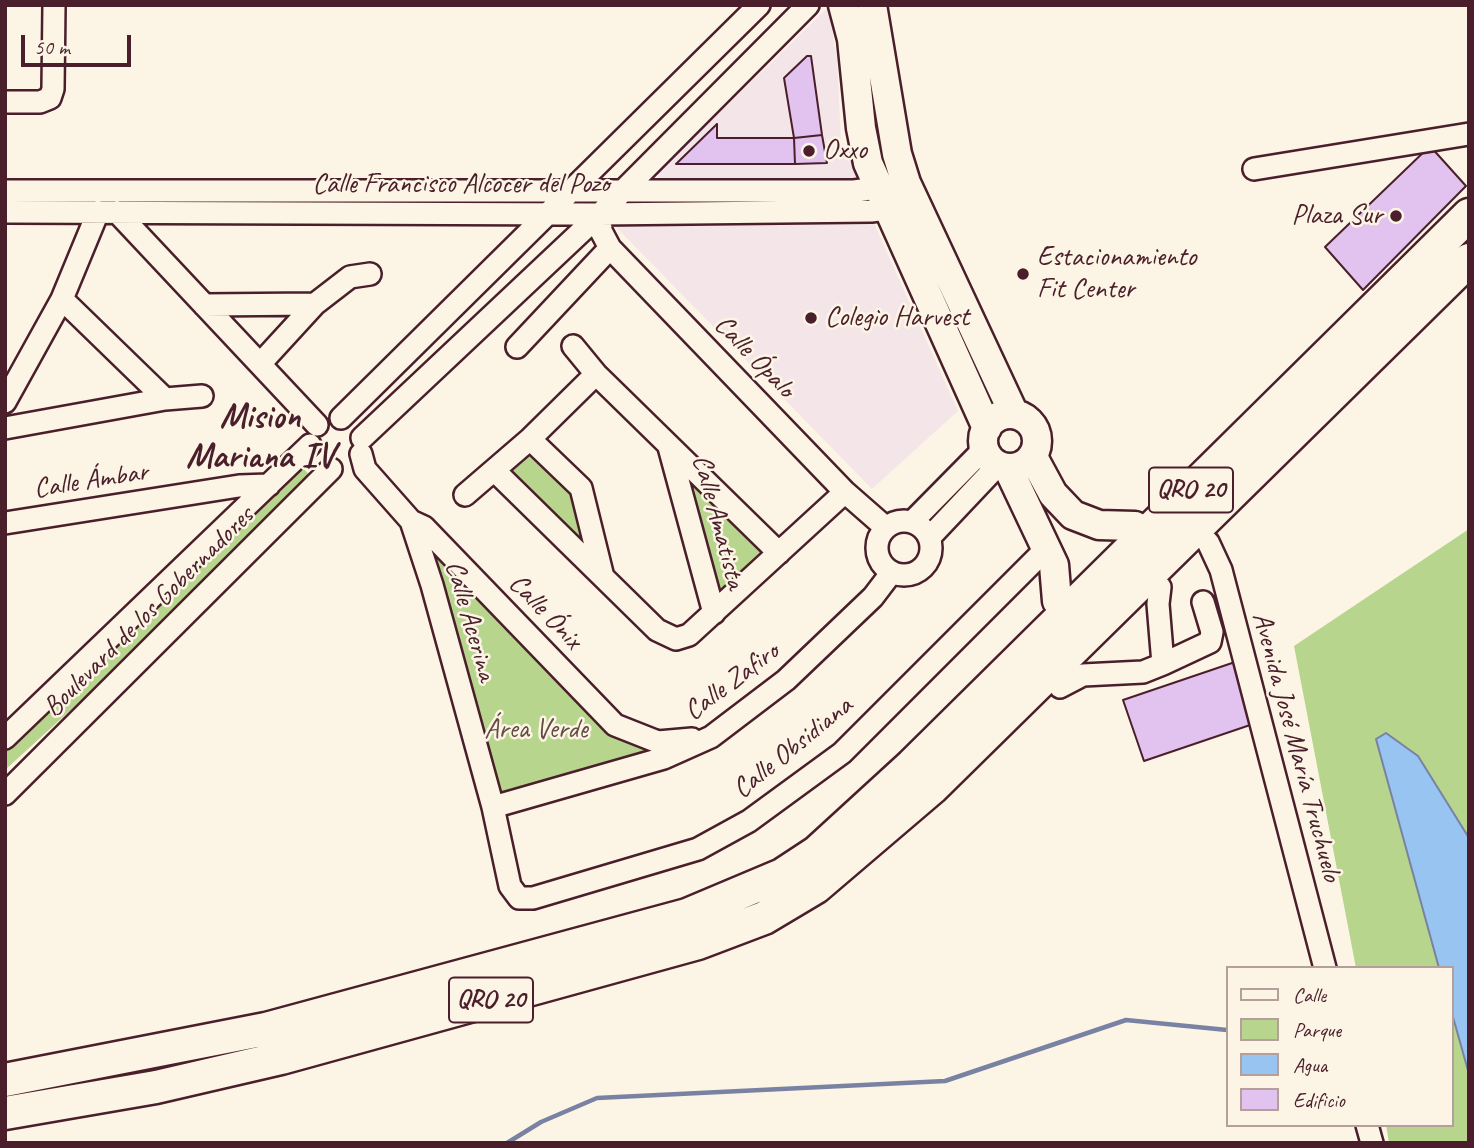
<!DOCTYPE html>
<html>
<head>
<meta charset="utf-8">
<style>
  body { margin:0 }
  #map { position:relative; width:1474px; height:1148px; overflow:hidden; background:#fcf5e5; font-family:Caveat,sans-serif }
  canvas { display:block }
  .frame { position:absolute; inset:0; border:7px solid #4a1f2b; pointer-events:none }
  .legend { position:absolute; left:1226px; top:966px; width:228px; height:161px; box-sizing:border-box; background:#fcf5e5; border:2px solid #b59f9b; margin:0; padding:9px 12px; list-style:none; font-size:21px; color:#4a1f2b }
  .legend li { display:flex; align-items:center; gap:14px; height:35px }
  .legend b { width:35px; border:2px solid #b59f9b }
  .scale { position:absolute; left:21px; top:35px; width:110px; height:32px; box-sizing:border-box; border:4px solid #4a1f2b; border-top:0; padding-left:9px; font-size:21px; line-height:24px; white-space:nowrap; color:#4a1f2b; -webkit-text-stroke:5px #fcf5e5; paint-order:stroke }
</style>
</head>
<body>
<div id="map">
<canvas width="1474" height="1148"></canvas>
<div class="frame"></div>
<ul class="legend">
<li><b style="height:9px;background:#fcf5e5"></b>Calle</li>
<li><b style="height:19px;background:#b7d58d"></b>Parque</li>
<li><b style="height:19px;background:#98c4f2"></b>Agua</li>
<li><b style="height:19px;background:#e2c2ee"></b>Edificio</li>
</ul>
<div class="scale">50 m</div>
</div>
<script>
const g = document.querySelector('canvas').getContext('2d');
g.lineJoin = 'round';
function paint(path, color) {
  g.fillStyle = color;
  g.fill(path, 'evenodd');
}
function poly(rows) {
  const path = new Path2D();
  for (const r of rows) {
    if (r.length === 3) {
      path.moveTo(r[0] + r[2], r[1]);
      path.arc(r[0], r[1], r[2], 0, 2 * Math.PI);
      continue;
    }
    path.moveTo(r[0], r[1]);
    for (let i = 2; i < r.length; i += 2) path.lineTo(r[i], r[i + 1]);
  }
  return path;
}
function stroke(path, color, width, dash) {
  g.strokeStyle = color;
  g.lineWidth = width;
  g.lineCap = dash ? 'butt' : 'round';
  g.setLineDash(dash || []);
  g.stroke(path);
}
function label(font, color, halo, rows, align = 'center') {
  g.font = font + ' Caveat,sans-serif';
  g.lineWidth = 5;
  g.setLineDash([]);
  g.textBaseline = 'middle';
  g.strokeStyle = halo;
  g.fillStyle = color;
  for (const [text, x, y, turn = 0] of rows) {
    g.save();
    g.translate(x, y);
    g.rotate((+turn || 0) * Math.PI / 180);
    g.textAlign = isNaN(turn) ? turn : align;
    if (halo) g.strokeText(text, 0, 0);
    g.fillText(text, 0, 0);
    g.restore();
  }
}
const built = poly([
  [828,7,837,59,841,141,861,180,661,180,657,174],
  [874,223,958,411,872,489,615,226]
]);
const green = poly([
  [528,449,569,489,585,550,506,467],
  [680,461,765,553,717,595],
  [302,467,318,484,5,770,5,741],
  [1469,529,1469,1143,1389,1143,1386,1125,1451,1125,1451,968,1356,968,1294,646],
  [440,555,602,713,677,747,494,805,432,560]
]);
const water = poly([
  [1386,733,1418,756,1469,838,1469,1074,1451,1010,1451,968,1439,968,1376,739,1386,733]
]);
const stream = poly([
  [507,1143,541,1122,597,1098,945,1081,1126,1020,1227,1030]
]);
const building = poly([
  [807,56,811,56,822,135,794,138,784,78,807,56],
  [717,124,717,138,794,138,795,164,676,164,717,124],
  [822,135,827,163,795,164,794,138,822,135],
  [1430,146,1466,186,1363,290,1325,247,1430,146],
  [1238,661,1259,722,1144,761,1123,700,1238,661]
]);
const minor = poly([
  [5,102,40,102,50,98,53,89,54,5],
  [1254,169,1469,134],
  [5,191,854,191,894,186],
  [5,212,600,214,871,211,902,207],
  [117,212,317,425],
  [600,214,601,231,610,248,845,492,885,527],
  [62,299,165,399],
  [204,305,315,304],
  [573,346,596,374,779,553],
  [517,347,610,248],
  [260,364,315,304,350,277,370,274],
  [5,402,62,299,98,212],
  [341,418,759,5],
  [5,428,165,399,202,396],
  [362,438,600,214,808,5],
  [530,439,581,488,603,577],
  [669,447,714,613],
  [361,454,365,469,411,521,424,527,615,725,658,742,692,739],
  [495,471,657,630,676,639,689,635,845,492],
  [465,495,530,439,596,374],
  [411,521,432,585,493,807,510,886,519,898,533,898,698,849,749,821,842,753,1047,548],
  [904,548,27],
  [912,522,984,449],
  [5,523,239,486,269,485],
  [929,538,998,465],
  [1208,542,1221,570,1325,968],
  [1163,664,1210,642,1212,632,1203,602],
  [1060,687,1083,675,1143,672,1163,664,1158,604,1160,587],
  [5,738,310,445],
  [5,794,331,469],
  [493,807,664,758,711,737,786,680,873,597,892,572],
  [1367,1125,1372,1143]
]);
const major = poly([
  [843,5,852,39,861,128,868,163,987,428],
  [872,5,897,154,906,183,1014,414],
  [1010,441,27],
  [1033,457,1053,494,1073,515,1099,525,1135,526],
  [1008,468,1054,565,1057,601]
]);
const highway = poly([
  [5,1080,266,1029,687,915,782,875,817,852,912,765,1469,215],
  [5,1113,156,1087,281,1058,698,943,764,918,816,887,932,788,1469,260]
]);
const markers = [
  [809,151,7,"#4a1f2b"],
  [1396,216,7,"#4a1f2b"],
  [1023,274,7,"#4a1f2b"],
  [811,318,7,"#4a1f2b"]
];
const shields = [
  [1191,490,84],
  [491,1000,84]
];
const shieldNames = [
  ["QRO 20",1191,490],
  ["QRO 20",491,1000]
];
const poiNames = [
  ["Oxxo",823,151],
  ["Plaza Sur",1382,216,"right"],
  ["Estacionamiento",1037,258],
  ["Fit Center",1037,290],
  ["Colegio Harvest",825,318]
];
const streetNames = [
  ["Calle Francisco Alcocer del Pozo",461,185],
  ["Calle Ópalo",754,357,46],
  ["Calle Ámbar",91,481,-9],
  ["Calle Amatista",718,522,75],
  ["Boulevard de los Gobernadores",149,612,-45],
  ["Calle Ónix",545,612,46],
  ["Calle Acerina",470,621,74],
  ["Calle Zafiro",732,682,-37],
  ["Avenida José María Truchuelo",1296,747,75],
  ["Calle Obsidiana",793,748,-39]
];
const parkNames = [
  ["Área Verde",536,730]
];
const districtNames = [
  ["Mision",260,418],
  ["Mariana IV",260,458]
];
paint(built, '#f4e6e8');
paint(green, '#b7d58d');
paint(water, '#98c4f2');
stroke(water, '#7982a2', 2);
stroke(stream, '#7982a2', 4.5);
paint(building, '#e2c2ee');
stroke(building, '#4a1f2b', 2);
stroke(minor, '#4a1f2b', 26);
stroke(major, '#4a1f2b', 33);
stroke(highway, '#4a1f2b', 37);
stroke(minor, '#fcf5e5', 21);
stroke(major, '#fcf5e5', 28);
stroke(highway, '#fcf5e5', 32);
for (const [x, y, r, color] of markers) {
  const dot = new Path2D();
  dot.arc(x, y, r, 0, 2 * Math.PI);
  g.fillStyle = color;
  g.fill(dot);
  stroke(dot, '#fcf5e5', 2.5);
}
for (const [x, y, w] of shields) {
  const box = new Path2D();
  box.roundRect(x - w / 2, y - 22.5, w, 45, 5);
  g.fillStyle = '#fcf5e5';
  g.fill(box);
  stroke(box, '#4a1f2b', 2);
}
label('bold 26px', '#4a1f2b', null, shieldNames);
label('28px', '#4a1f2b', '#fcf5e5', poiNames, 'left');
label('28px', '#4a1f2b', '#fcf5e5', streetNames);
label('28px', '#654c44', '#fcf5e5', parkNames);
label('bold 35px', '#4a1f2b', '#fcf5e5', districtNames);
</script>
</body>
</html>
